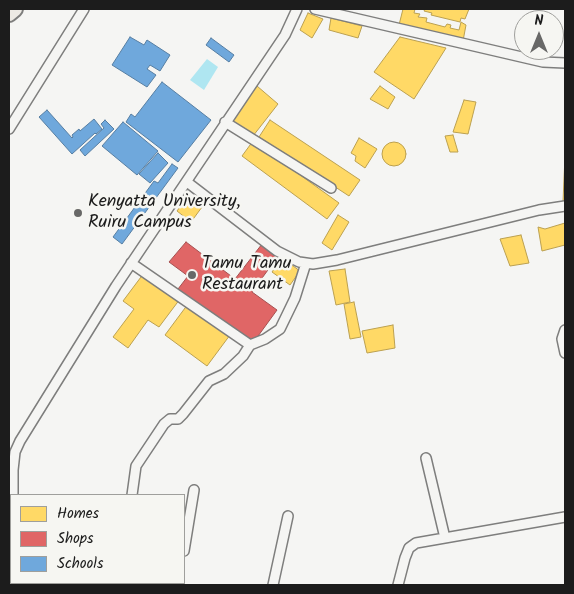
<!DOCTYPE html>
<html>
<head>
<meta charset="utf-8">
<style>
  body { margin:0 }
  #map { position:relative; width:574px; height:594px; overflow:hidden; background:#f5f5f3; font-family:Kalam,sans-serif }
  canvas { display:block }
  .frame { position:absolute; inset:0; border:10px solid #1c1c1c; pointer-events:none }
  .legend { position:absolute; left:10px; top:494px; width:175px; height:90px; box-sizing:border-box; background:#f6f6f2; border:1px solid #9f9f9c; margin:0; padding:6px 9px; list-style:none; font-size:15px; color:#1c1c1c }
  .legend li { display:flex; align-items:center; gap:10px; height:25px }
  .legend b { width:25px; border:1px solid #9f9f9c }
  .north { position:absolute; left:514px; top:10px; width:50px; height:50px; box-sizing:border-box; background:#f6f6f2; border:1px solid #9f9f9c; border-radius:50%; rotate:0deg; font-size:14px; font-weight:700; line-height:20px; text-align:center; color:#1c1c1c }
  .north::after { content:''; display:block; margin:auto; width:18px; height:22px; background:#686867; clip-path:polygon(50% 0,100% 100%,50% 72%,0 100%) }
</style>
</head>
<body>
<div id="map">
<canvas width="574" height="594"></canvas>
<div class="frame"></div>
<ul class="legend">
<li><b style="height:14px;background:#ffd966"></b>Homes</li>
<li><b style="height:14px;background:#e06666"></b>Shops</li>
<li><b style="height:14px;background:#6fa8dc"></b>Schools</li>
</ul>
<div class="north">N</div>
</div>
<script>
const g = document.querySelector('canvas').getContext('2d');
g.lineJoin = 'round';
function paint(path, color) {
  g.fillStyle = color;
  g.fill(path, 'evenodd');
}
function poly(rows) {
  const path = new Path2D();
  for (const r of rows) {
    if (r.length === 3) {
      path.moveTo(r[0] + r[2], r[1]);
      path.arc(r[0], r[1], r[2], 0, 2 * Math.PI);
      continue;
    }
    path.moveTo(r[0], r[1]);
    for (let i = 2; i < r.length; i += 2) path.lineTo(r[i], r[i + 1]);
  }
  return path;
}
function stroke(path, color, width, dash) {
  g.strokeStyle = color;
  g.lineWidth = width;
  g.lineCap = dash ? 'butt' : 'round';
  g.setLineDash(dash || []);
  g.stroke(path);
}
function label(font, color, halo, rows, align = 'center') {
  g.font = font + ' Kalam,sans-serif';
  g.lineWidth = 5;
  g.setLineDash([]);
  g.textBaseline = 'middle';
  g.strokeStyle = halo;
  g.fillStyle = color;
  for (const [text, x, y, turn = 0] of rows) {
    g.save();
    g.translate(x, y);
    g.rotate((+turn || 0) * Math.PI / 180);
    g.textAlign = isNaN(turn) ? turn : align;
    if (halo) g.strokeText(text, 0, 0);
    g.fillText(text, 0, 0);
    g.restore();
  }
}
const green = poly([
  [9,557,11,559,11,583,48,583,51,585,9,585]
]);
const water = poly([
  [207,59,218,67,204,90,190,80]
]);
const homes = poly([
  [403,9,415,9,414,13,420,14,418,17,427,18,426,22,445,27,447,24,451,25,450,28,459,30,461,22,466,25,463,41,399,25,403,9],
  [425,9,469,9,465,19,461,18,460,22,431,15,432,13,424,11,425,9],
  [308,13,323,19,312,38,300,30,308,13],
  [331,18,362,26,358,38,329,30,331,18],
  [400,37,446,48,414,99,374,72,400,37],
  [257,86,278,104,253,136,231,121,257,86],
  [380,86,395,97,388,109,370,99,380,86],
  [464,100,476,102,468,134,453,132,464,100],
  [270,120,360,180,349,196,259,137,270,120],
  [453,135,458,152,450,152,445,136,453,135],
  [359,138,377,149,365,168,355,161,356,156,351,153,359,138],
  [253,141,339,203,327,219,242,156,253,141],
  [394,154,12],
  [565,156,565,202,563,202,565,156],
  [188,196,202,207,191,222,177,211,188,196],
  [338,215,349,222,332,250,322,243,338,215],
  [565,223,565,245,542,251,538,227,545,229,565,223],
  [521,235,529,263,510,266,500,239,521,235],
  [282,258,300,271,290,285,272,272,282,258],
  [345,269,350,302,336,305,329,271,345,269],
  [144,273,180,299,159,327,148,320,128,348,113,337,134,309,123,301,144,273],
  [354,302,361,337,350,339,344,304,354,302],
  [188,304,230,335,207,366,165,335,188,304],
  [393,325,395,348,367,353,362,331,393,325]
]);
const shops = poly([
  [186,242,235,279,262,244,278,256,252,292,277,310,253,343,178,289,188,276,169,262,186,242]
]);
const schools = poly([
  [130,37,144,45,147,40,170,55,160,71,150,65,147,69,156,75,147,87,112,65,130,37],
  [211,38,234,55,229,62,206,45,211,38],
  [162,82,211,120,178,162,126,122,131,114,135,117,162,82],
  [47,110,72,138,73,137,72,135,79,129,80,131,94,119,102,129,96,134,95,133,72,154,39,117,47,110],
  [105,120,114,129,85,156,80,150,104,128,101,124,105,120],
  [123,122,158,151,137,175,102,146,123,122],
  [158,153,168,163,150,183,139,174,158,153],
  [172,164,178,168,122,244,113,237,154,181,158,183,172,164]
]);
const street = poly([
  [315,9,543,62,565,63],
  [225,122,331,188],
  [9,129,84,9],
  [187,182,277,251,299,262,313,264,337,260,539,210,565,206],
  [131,263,250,345,265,339,280,329,295,298,306,263],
  [565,330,562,339,565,353],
  [426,458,445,538],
  [13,495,13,470,15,452,20,441,116,286,285,35,297,9],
  [132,495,136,466,164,424,170,419,178,419,183,414,209,381,224,374,243,356,250,345],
  [184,551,194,490],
  [151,583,155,585],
  [178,585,178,583],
  [273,585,288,516],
  [398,585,405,558,409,548,416,543,565,517]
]);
const primary = poly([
  [9,14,15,9]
]);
const markers = [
  [78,213,5,"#686867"],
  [192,275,5,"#686867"]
];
const poiNames = [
  ["Kenyatta University,",88,203],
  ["Ruiru Campus",88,224],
  ["Tamu Tamu",202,265],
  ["Restaurant",202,286]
];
paint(green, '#cdf0cf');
paint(water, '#afe6f1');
paint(homes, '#ffd966');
stroke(homes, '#bba050', 1);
paint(shops, '#e06666');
stroke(shops, '#a55050', 1);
paint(schools, '#6fa8dc');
stroke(schools, '#567ea2', 1);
stroke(street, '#7e7e7d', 12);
stroke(primary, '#7e7e7d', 18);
stroke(street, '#f5f5f3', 9);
stroke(primary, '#edeae4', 14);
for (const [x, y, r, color] of markers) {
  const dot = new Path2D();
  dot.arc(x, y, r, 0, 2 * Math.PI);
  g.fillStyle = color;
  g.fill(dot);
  stroke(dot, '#f6f6f2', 2);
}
label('18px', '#1c1c1c', '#f6f6f2', poiNames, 'left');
</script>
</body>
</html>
